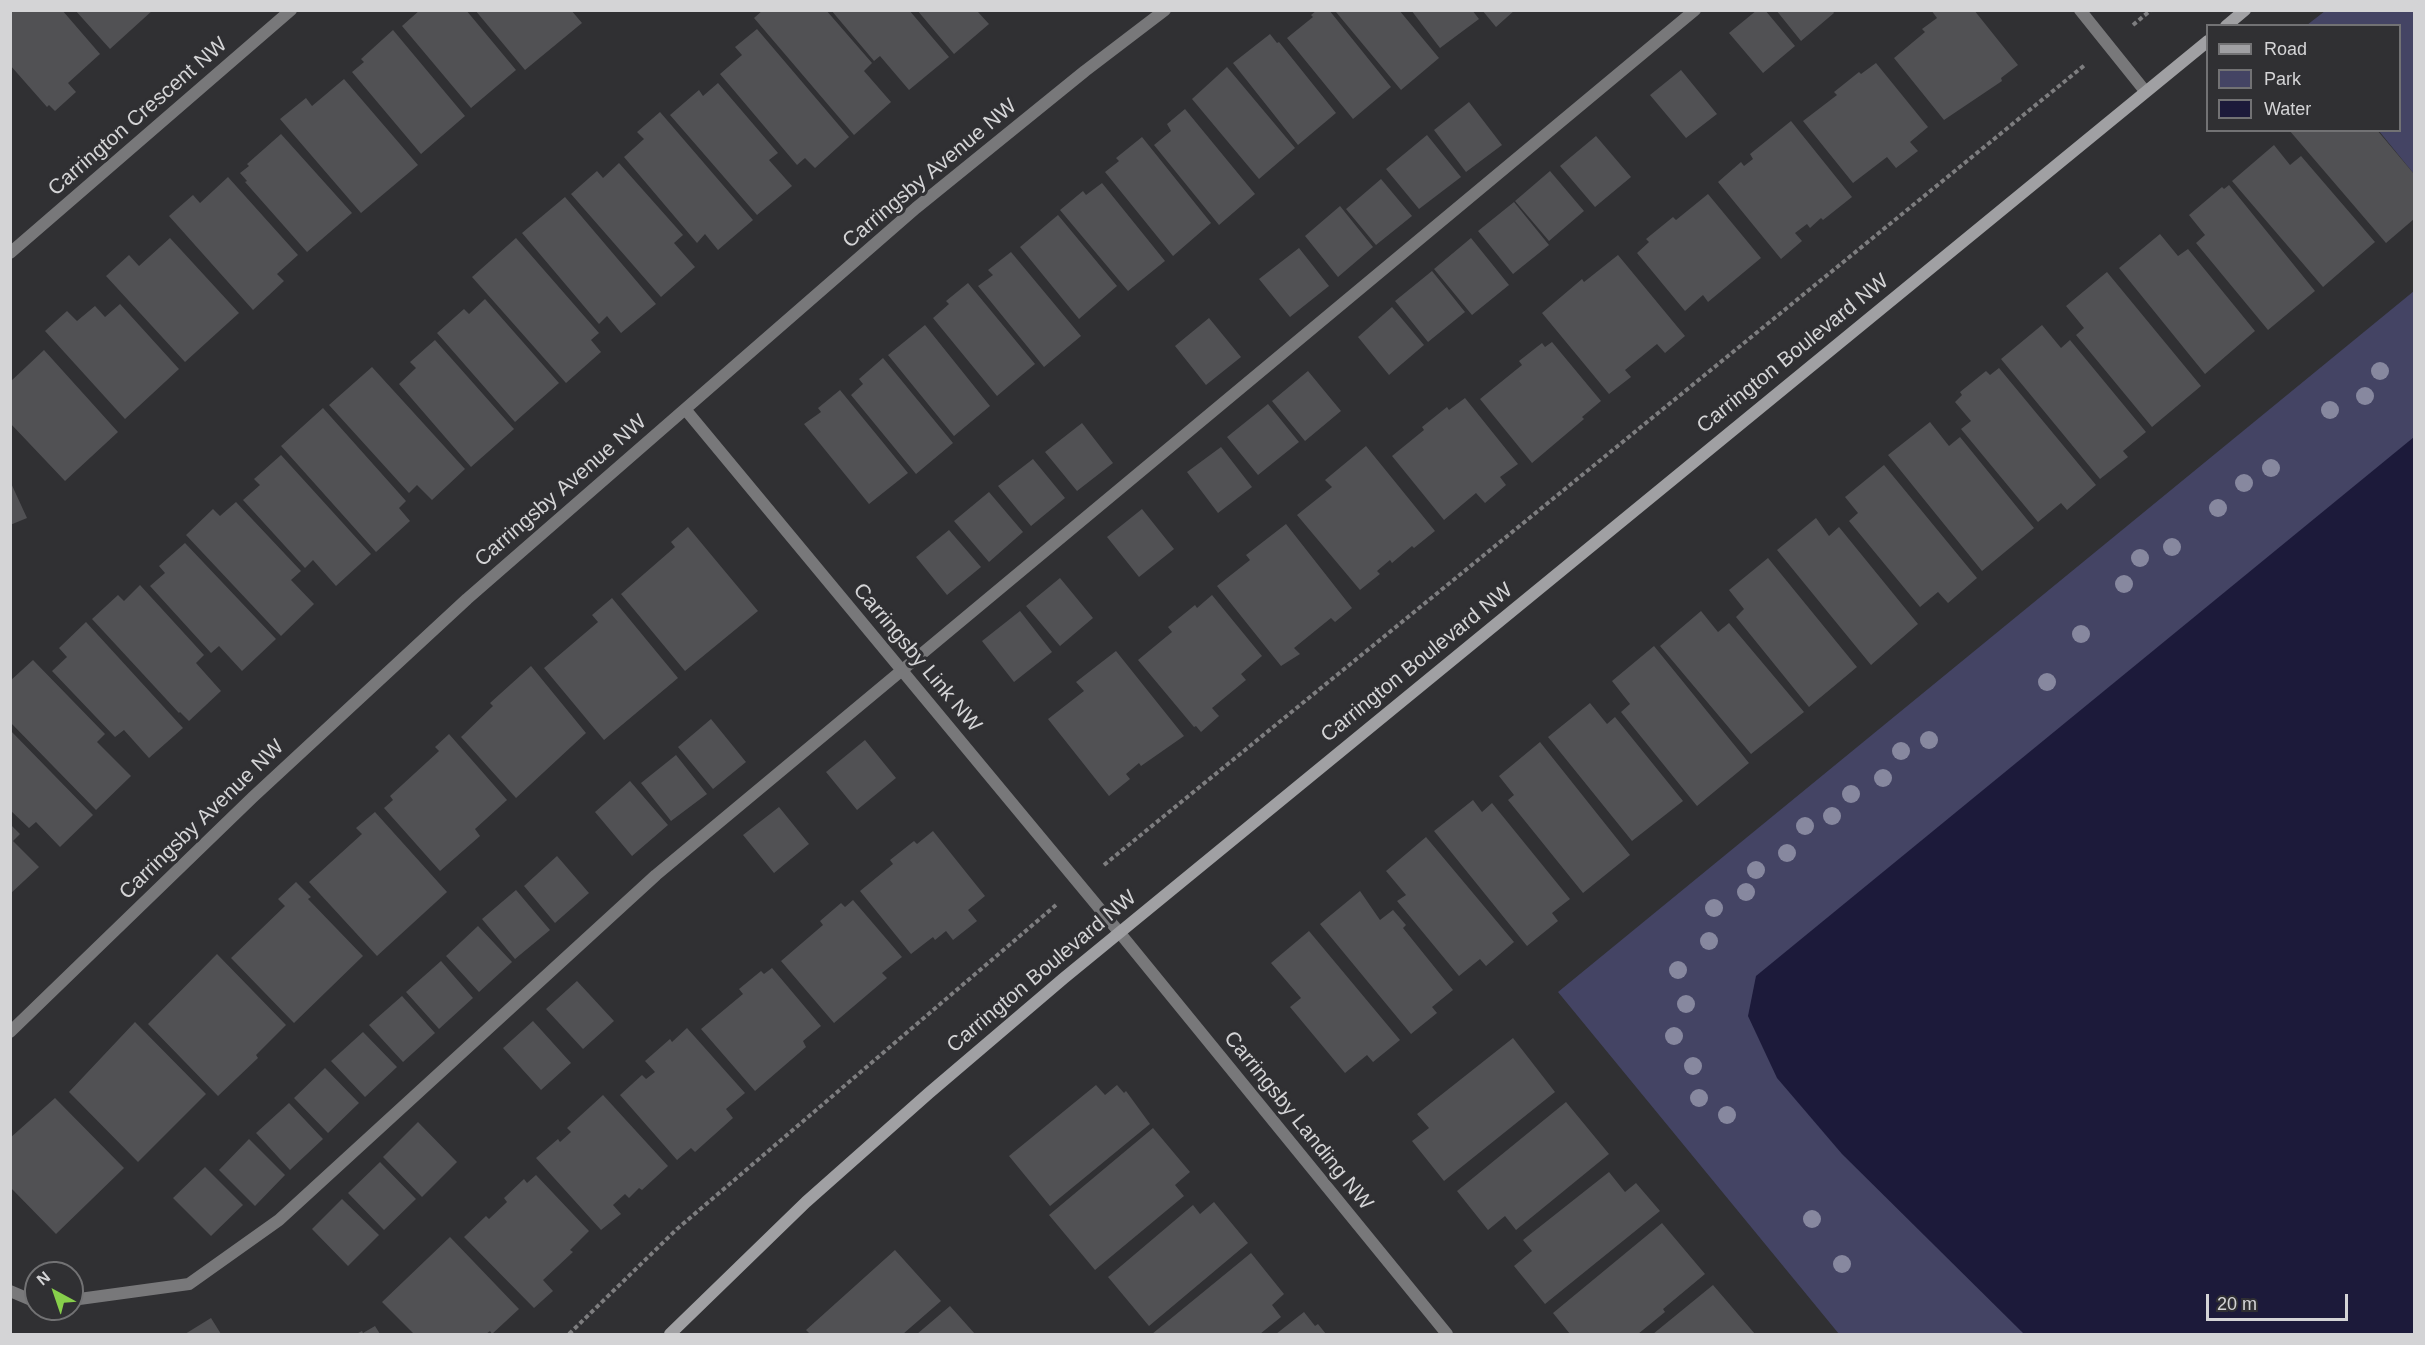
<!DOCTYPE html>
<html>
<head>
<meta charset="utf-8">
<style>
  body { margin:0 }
  #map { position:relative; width:2425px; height:1345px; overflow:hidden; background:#303033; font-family:Arial,sans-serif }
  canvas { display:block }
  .frame { position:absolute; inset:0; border:12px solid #d4d4d6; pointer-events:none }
  .legend { position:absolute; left:2206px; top:24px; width:195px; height:108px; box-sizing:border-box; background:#303033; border:2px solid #727274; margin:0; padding:8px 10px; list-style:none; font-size:18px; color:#d4d4d6 }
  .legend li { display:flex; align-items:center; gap:12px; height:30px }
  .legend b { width:30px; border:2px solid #727274 }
  .north { position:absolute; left:24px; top:1261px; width:60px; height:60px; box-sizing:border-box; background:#303033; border:2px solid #727274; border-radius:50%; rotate:320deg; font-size:16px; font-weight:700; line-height:24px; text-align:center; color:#d4d4d6 }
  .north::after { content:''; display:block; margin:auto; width:21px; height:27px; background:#87cf4b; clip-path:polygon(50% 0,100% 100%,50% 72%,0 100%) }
  .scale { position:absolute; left:2206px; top:1294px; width:142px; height:27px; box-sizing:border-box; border:3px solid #d4d4d6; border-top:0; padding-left:8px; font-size:18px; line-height:21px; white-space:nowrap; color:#d4d4d6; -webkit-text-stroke:4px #303033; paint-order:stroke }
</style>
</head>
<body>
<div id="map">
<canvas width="2425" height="1345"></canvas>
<div class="frame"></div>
<ul class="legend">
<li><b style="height:8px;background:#a0a0a3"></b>Road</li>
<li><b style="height:16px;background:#444464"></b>Park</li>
<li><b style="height:16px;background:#1c1a3a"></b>Water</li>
</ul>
<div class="north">N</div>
<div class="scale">20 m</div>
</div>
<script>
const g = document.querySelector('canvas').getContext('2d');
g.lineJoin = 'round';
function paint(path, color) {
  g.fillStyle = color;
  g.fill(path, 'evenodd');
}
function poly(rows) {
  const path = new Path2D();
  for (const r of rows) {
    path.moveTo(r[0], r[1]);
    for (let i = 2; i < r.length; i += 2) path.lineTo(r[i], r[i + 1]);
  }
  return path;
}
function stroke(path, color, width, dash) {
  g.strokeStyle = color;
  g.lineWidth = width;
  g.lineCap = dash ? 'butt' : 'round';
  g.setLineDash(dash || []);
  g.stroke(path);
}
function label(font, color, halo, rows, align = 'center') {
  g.font = font + ' Arial,sans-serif';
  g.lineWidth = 6;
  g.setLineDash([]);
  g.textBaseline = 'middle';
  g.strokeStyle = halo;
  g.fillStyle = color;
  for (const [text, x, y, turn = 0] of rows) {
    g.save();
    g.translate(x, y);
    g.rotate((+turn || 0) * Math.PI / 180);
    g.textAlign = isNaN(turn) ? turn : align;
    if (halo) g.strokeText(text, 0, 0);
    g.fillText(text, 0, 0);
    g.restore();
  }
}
const green = poly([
  [2325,11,2414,11,2414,174,2379,131,2400,130,2400,26,2307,25],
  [2414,291,2414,1334,1839,1334,1558,992]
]);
const water = poly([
  [2414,437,2414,1334,2024,1334,1842,1154,1777,1078,1748,1016,1756,976]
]);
const building = poly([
  [10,10,62,10,100,54,68,83,76,92,55,111,49,105,47,107,10,65],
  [75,10,153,10,110,49],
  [420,10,466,10,516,70,471,108,402,26],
  [475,10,571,10,582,23,525,70],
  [763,10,826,10,872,63,864,71,891,102,854,135,754,18],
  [831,10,909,10,949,57,909,90,880,56,874,61],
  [917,10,980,10,978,12,989,24,954,54],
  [1317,10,1329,10,1391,87,1353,119,1287,38,1313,17,1311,15],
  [1338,10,1399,10,1439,58,1401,90,1336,12],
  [1411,10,1472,10,1479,19,1440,48],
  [1482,10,1515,10,1496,27],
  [1757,10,1765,10,1795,46,1763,73,1729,33],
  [1776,10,1832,10,1834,13,1801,41],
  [1931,10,1974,10,2018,65,2001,78,2002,81,1944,120,1894,58,1925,32,1922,29,1937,18],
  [757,29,849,137,815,168,805,158,797,165,720,74,742,55,735,47],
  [393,30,465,116,421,154,352,72,364,62,361,59],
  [1270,34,1277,43,1279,42,1336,113,1298,145,1233,63],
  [1876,63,1928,127,1910,142,1918,151,1896,168,1887,157,1853,183,1803,121,1837,95,1834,92,1859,72,1861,74],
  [1227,67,1295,148,1259,179,1192,99],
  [1681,70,1717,114,1686,138,1650,95],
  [344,79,418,165,361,213,280,119,306,98,312,106],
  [718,83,778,153,769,160,792,186,757,215,670,115,699,90,703,96],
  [1469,102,1502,145,1466,172,1434,130],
  [1185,109,1255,194,1219,225,1154,145,1171,131,1167,124],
  [660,112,753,220,718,250,705,234,697,243,624,157,644,139,637,132],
  [1791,121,1852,197,1823,220,1821,218,1810,228,1807,224,1795,233,1802,241,1781,259,1718,182,1741,162,1744,166,1753,159,1750,154],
  [2289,130,2377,130,2414,174,2414,219,2386,243],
  [281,134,352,213,307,252,245,182,247,181,240,173,249,166,247,164],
  [1427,135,1461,177,1419,209,1386,169],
  [1596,136,1631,177,1595,207,1560,166],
  [1142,137,1211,223,1173,256,1105,172,1119,161,1116,158],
  [2274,145,2290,165,2301,156,2375,242,2323,287,2232,181],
  [619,163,683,235,674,243,695,267,661,297,571,194,597,171,603,178],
  [1550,171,1584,211,1549,241,1515,201],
  [228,177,298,255,277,274,284,281,253,310,169,216,193,195,200,203],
  [1381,179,1412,216,1376,245,1346,209],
  [1102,183,1165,261,1128,291,1060,210,1083,191,1086,195],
  [2229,185,2315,291,2268,330,2196,243,2205,235,2189,215,2222,187,2224,189],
  [1708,194,1761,258,1708,302,1703,295,1685,311,1637,253,1649,242,1646,239,1673,217,1676,220],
  [565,197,656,304,621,333,607,316,599,324,522,233],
  [1514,202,1549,245,1513,274,1478,231],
  [1340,206,1373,247,1338,277,1305,236],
  [1058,215,1117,286,1079,319,1020,247],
  [2160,234,2178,256,2188,249,2255,331,2205,374,2119,268],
  [170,238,239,313,185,362,106,276,129,255,139,266],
  [516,238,599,333,591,340,601,352,566,383,472,277],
  [1471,238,1509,285,1472,315,1434,269],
  [1299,248,1329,286,1290,317,1259,279],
  [1011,252,1081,336,1044,367,978,286,993,275,988,270],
  [1618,255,1685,336,1665,353,1657,344,1625,370,1631,377,1609,394,1542,313,1582,279,1584,282],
  [1432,271,1465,312,1428,342,1395,301],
  [2107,272,2201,386,2152,427,2076,335,2084,328,2066,306],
  [968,283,1035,364,997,396,933,318,949,304,946,301],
  [485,299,559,383,515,422,437,333,464,309,469,314],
  [120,304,179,369,125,419,45,331,67,311,77,321,95,306,105,317],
  [1392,307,1424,345,1389,375,1358,337],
  [1209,318,1241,357,1206,385,1175,346],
  [925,325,990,406,954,436,888,355],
  [2042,325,2061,348,2070,340,2146,432,2123,451,2128,457,2100,479,2001,359],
  [435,340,514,429,471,467,399,384,416,368,410,362],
  [1552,342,1601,401,1582,417,1584,419,1532,463,1480,399,1522,365,1519,361,1542,343,1545,347],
  [44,350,118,432,65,481,10,423,10,382],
  [883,358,953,443,916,474,851,395,863,384,859,379],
  [372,367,465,469,432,500,417,485,409,493,329,405],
  [1999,368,2096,485,2067,510,2061,503,2038,522,1961,429,1971,421,1955,402,1962,395,1960,392,1986,371,1990,375],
  [1308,371,1341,411,1305,441,1272,401],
  [840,390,908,473,869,504,804,424,821,412,818,408],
  [1465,398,1518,464,1500,477,1506,485,1485,503,1476,493,1444,520,1392,456,1424,430,1422,427,1447,407,1449,410],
  [1268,404,1299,442,1258,475,1227,437],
  [323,408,406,501,399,508,410,521,376,552,281,446],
  [1930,422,1949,446,1960,437,2034,528,1982,571,1888,455],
  [1082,423,1113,463,1077,491,1045,452],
  [1366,446,1435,531,1414,548,1412,546,1392,563,1390,560,1377,571,1380,574,1360,590,1297,515,1332,487,1325,480],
  [1221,447,1252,487,1218,513,1187,472],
  [281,455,371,554,336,586,313,560,305,568,243,500,260,485,254,479],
  [1033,459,1065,498,1031,526,998,486],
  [1884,465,1977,578,1948,603,1938,592,1920,607,1849,521,1858,513,1845,497],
  [10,481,27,518,10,525],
  [989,492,1023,532,989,562,954,521],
  [236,502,301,571,291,580,314,604,281,636,186,535,213,509,220,516],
  [1142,509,1174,549,1139,577,1107,537],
  [1816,518,1829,536,1839,527,1918,624,1871,665,1777,550],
  [1286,524,1352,608,1335,622,1331,618,1294,648,1300,654,1281,666,1217,586,1250,560,1246,555],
  [688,527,758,611,685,671,621,594,675,547,671,542],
  [949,530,981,567,947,595,916,557],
  [185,543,276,639,242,671,219,646,211,653,150,586,165,573,159,566],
  [1768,558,1857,667,1809,707,1736,617,1744,609,1729,590],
  [1060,578,1093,618,1060,646,1026,606],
  [140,585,204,655,196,663,221,691,189,721,180,712,179,713,92,619,118,595,124,601],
  [1212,595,1262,656,1241,674,1246,680,1212,708,1219,716,1201,732,1196,726,1194,727,1138,660,1172,632,1168,627,1195,605,1197,608],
  [612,598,678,678,604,740,544,668,598,622,592,615],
  [1020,611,1052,652,1014,682,982,641],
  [1701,611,1718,632,1729,623,1804,712,1751,754,1660,646],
  [86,622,183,728,149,758,124,730,115,737,52,671,67,657,59,648],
  [1654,646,1749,763,1697,806,1621,712,1630,704,1612,681],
  [1116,651,1184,736,1141,766,1139,763,1126,774,1130,779,1109,796,1048,719,1084,691,1076,682],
  [33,660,105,734,97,742,131,776,96,810,10,722,10,681],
  [531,666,586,733,516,798,461,737,493,706,490,703],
  [1590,703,1607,724,1615,717,1683,801,1632,841,1548,737],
  [711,719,746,762,713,789,678,747],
  [10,730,93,815,60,847,36,822,29,828,10,810],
  [449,734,507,800,475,829,480,836,440,871,384,808,393,800,390,796,439,751,435,747],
  [865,740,896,778,857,810,826,772],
  [1540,742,1630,855,1583,893,1508,800,1514,795,1499,776],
  [676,755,707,794,671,821,641,783],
  [630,781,668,825,632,856,595,812],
  [1473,800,1482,812,1492,803,1570,899,1552,913,1558,921,1527,946,1434,831],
  [779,807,809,844,774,873,743,835],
  [375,812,447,892,377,956,309,882,362,834,356,828],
  [10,824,20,834,13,841,39,867,10,894],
  [933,831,985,896,968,910,977,921,953,940,946,931,935,940,933,937,911,954,860,891,893,864,890,860,914,841,917,844],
  [1426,837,1514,942,1486,966,1480,959,1459,976,1397,901,1406,895,1386,871],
  [557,856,589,893,555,923,524,886],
  [296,882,311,897,308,899,363,956,294,1023,231,958,285,906,278,899],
  [516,890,550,930,515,959,482,919],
  [1360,891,1380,920,1393,910,1406,925,1403,928,1453,990,1432,1007,1437,1013,1411,1034,1320,924],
  [853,900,902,957,882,973,887,978,834,1023,781,961,823,925,820,921,841,903,845,907],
  [478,926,512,962,479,992,446,956],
  [1309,931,1400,1040,1373,1062,1367,1055,1345,1073,1290,1007,1301,998,1271,963],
  [217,954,286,1025,256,1055,258,1058,218,1096,148,1024],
  [441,961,473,998,439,1029,406,992],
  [772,968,821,1026,803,1041,806,1047,755,1091,701,1029,743,994,739,989,761,971,764,974],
  [577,981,614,1021,583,1049,546,1009],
  [402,996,435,1033,403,1062,369,1025],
  [533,1021,571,1063,541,1090,503,1048],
  [135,1022,206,1094,138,1162,69,1092],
  [687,1028,745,1093,726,1109,733,1118,695,1152,691,1148,677,1160,620,1095,642,1075,646,1079,655,1072,645,1061,670,1039,672,1042],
  [363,1032,397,1067,365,1097,331,1061],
  [1513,1038,1555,1092,1444,1181,1412,1141,1429,1128,1417,1114],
  [325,1068,359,1103,328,1133,294,1098],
  [1096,1085,1105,1095,1117,1085,1124,1093,1126,1091,1150,1124,1050,1206,1009,1156],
  [603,1095,668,1166,642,1190,639,1188,629,1198,625,1194,613,1205,621,1214,601,1230,536,1158,558,1139,560,1142,571,1132,567,1128],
  [55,1098,124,1168,56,1234,10,1187,10,1138],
  [1566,1102,1609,1154,1516,1230,1505,1216,1488,1230,1457,1191],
  [289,1103,323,1139,290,1170,256,1133],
  [418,1122,457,1162,422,1197,383,1157],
  [1153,1128,1190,1172,1175,1185,1184,1196,1095,1270,1049,1215],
  [249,1139,285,1175,255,1206,219,1170],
  [380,1162,416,1199,384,1230,348,1193],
  [205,1167,243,1205,211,1236,173,1198],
  [1609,1172,1625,1192,1636,1183,1660,1211,1545,1304,1514,1266,1532,1251,1523,1240],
  [536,1175,589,1231,570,1250,573,1252,543,1280,553,1291,534,1308,464,1237,486,1216,489,1219,507,1202,504,1198,524,1179,527,1183],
  [342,1199,379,1235,348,1266,312,1229],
  [1214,1202,1248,1243,1149,1326,1108,1277,1193,1205,1200,1214],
  [1662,1223,1705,1274,1663,1309,1665,1312,1638,1334,1570,1334,1553,1313],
  [450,1237,519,1309,492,1334,490,1331,486,1334,414,1334,382,1302],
  [895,1250,941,1301,903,1334,810,1334,806,1330],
  [1251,1253,1284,1294,1272,1305,1281,1317,1260,1334,1152,1334],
  [1713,1285,1755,1334,1653,1334],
  [950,1306,975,1334,917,1334],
  [1304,1312,1315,1326,1318,1324,1326,1334,1276,1334],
  [211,1318,221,1334,185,1334],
  [375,1326,380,1334,356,1334,362,1331,363,1333]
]);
const path = poly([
  [2133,25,2151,10],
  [1104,865,2086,64],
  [569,1334,677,1229,1056,905]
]);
const lane = poly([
  [10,1291,36,1302],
  [72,1300,189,1284,279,1220,656,875,1695,10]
]);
const street = poly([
  [2080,10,2145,91],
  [10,253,291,10],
  [685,409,1119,932,1447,1334],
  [10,1032,253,797,467,599,916,208,1085,71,1165,10]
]);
const secondary = poly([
  [2226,26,2245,10],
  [670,1334,806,1202,929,1093,1064,978,2208,41]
]);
const trees = [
  [2380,371],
  [2365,396],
  [2330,410],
  [2271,468],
  [2244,483],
  [2218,508],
  [2172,547],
  [2140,558],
  [2124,584],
  [2081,634],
  [2047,682],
  [1929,740],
  [1901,751],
  [1883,778],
  [1851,794],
  [1832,816],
  [1805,826],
  [1787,853],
  [1756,870],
  [1746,892],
  [1714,908],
  [1709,941],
  [1678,970],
  [1686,1004],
  [1674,1036],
  [1693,1066],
  [1699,1098],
  [1727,1115],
  [1812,1219],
  [1842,1264]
];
const streetNames = [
  ["Carrington Crescent NW",138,117,-41],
  ["Carringsby Avenue NW",930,174,-40],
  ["Carrington Boulevard NW",1793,354,-39],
  ["Carringsby Avenue NW",561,491,-41],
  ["Carringsby Link NW",917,658,50],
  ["Carrington Boulevard NW",1417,663,-39],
  ["Carringsby Avenue NW",202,820,-44],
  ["Carrington Boulevard NW",1042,972,-40],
  ["Carringsby Landing NW",1298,1121,51]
];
paint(green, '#444464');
paint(water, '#1c1a3a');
paint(building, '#515154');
stroke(path, '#7d7d7f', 4, [4.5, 3]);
stroke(lane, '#78787a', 12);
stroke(street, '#78787a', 12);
stroke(secondary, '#a0a0a3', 12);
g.fillStyle = '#87889f';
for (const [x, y] of trees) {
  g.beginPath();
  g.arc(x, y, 9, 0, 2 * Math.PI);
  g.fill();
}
label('21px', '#d4d4d6', '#303033', streetNames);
</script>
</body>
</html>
